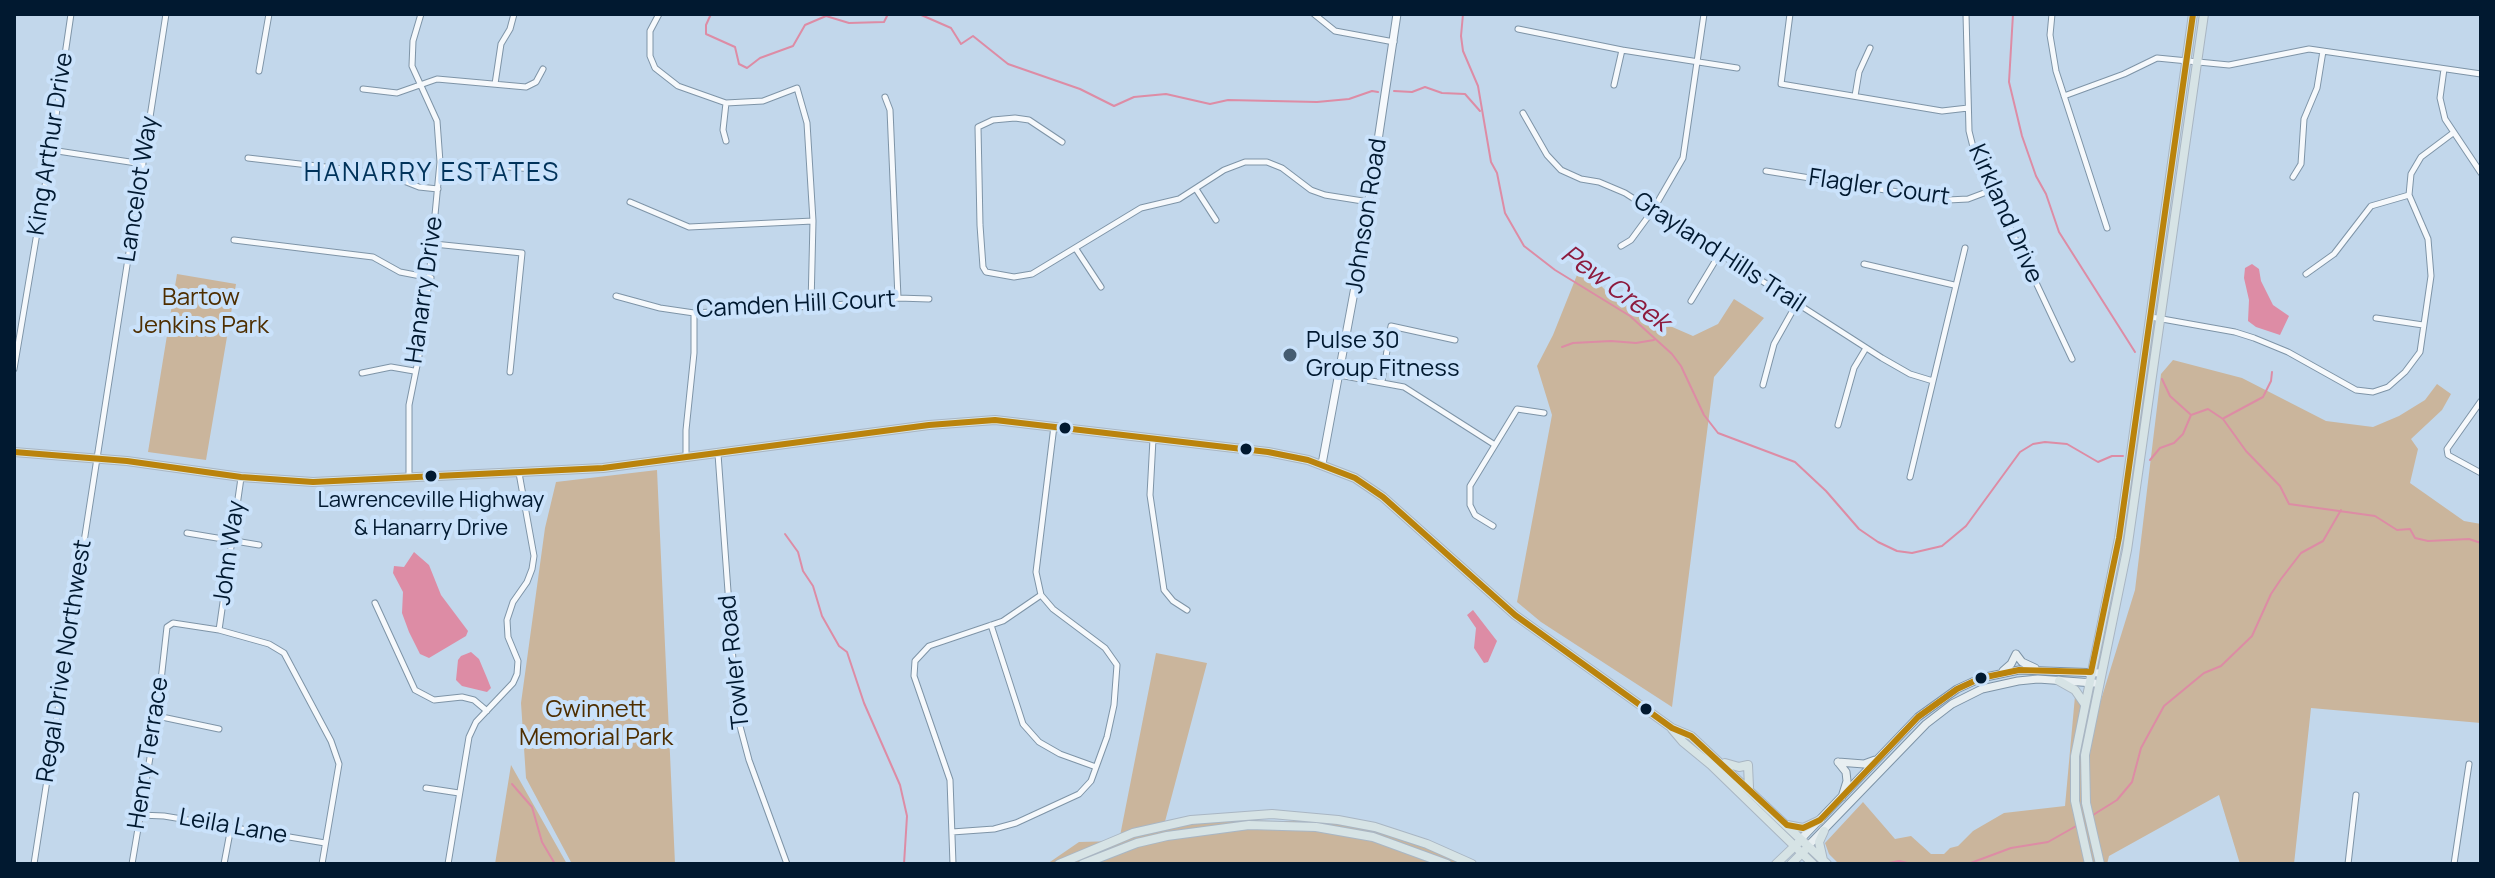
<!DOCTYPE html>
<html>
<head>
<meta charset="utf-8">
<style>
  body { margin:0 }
  #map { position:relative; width:2495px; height:878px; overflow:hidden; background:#c2d7eb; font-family:Manrope,sans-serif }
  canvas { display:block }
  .frame { position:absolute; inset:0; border:16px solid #011930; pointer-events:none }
</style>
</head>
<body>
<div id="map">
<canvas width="2495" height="878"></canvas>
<div class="frame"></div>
</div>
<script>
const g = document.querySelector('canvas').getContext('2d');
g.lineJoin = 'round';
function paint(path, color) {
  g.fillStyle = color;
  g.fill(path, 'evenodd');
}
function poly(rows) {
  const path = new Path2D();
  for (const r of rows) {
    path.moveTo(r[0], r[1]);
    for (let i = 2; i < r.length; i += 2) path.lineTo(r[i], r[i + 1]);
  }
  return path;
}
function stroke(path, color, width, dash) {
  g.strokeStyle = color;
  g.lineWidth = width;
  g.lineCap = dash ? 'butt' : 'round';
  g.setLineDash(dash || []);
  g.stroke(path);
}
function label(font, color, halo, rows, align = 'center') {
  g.font = font + ' Manrope,sans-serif';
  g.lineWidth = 8;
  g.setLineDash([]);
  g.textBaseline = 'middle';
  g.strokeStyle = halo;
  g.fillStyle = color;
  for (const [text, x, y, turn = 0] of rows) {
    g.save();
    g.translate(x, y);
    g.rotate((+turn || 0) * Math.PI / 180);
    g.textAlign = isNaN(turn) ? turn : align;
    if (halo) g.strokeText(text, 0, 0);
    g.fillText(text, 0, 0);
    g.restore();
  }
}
const green = poly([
  [1581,265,1608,293,1640,313,1693,336,1718,324,1734,299,1764,318,1714,377,1672,707,1541,622,1517,602,1552,415,1537,366,1553,335],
  [177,274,236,284,206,460,148,452],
  [2173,360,2242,378,2326,421,2373,427,2399,416,2425,400,2437,384,2451,394,2442,410,2411,439,2418,449,2410,483,2464,521,2481,524,2481,723,2311,708,2294,864,2240,864,2219,795,2109,856,2107,864,1839,864,1829,854,1825,843,1863,802,1895,839,1911,836,1931,854,1944,854,1950,848,1958,846,1973,831,2004,813,2065,806,2075,696,2100,703,2135,590,2161,374],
  [657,470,675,864,572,864,526,778,521,703,545,528,556,482],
  [1156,653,1207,663,1163,829,1200,820,1369,822,1463,864,1047,864,1079,842,1119,841],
  [511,765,567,864,495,864]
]);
const water = poly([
  [2252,264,2259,269,2261,281,2273,305,2289,316,2280,335,2256,327,2248,321,2249,300,2244,278,2245,268],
  [414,552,429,565,441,595,468,631,466,636,429,658,420,654,409,632,402,613,403,592,393,573,394,566,404,567],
  [1473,610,1497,641,1488,662,1484,663,1474,648,1476,628,1467,615],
  [471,652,479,659,487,678,491,688,487,692,462,686,456,680,458,660,461,656]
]);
const stream = poly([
  [711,14,706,25,706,34,735,47,739,64,747,68,760,58,793,46,805,25,826,16,849,23,884,22,888,14],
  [919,14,951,28,961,44,973,36,1008,64,1080,89,1114,106,1134,97,1166,94,1210,104,1228,100,1317,102,1349,99,1372,91,1378,92],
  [1463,14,1461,36,1463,51,1478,86,1491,162,1497,173,1505,213,1524,246,1555,270,1630,316,1672,354,1681,366,1704,415,1718,433,1795,462,1826,491,1859,529,1878,542,1897,551,1912,553,1942,546,1966,526,2020,452,2033,444,2045,442,2067,444,2098,462,2112,456,2123,456],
  [2013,14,2009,82,2022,136,2036,176,2046,194,2059,232,2135,352],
  [1394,91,1412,92,1425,87,1442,93,1465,94,1480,111],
  [1562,347,1573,343,1611,341,1636,343,1654,340],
  [2162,379,2170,396,2190,414],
  [2224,418,2263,397,2271,381,2272,372],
  [2150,460,2160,448,2174,443,2183,434,2191,415,2208,409,2223,419,2246,451,2280,486,2289,504,2375,516,2397,530,2410,529,2415,538,2428,541,2469,539,2481,543],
  [785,534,798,552,803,571,813,586,822,616,839,646,847,652,864,703,900,785,907,816,904,864],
  [512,784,532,807,542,842,555,864],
  [2093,815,2117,800,2132,782,2141,748,2164,706,2204,673,2221,666,2252,636,2271,594,2281,579,2301,553,2323,541,2341,510],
  [1884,864,1899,861,1912,864],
  [1968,864,2011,848,2048,842,2078,825]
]);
const minor = poly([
  [659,14,650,31,650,56,655,68,678,86,726,103,763,101,797,88,807,123,813,221,811,305],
  [1314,14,1335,31,1394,42],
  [1790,14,1781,84,1942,111,1968,108],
  [1966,14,1969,131,1974,151,2072,359],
  [2052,14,2050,35,2056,71,2107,228],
  [1518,29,1622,50,1737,68],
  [2444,69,2440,98,2445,119,2481,173],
  [259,71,269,14],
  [495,84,501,44,510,29,514,14],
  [1614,85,1622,50],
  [363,89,397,93,437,79,526,87,536,82,543,69],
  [1855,96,1859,72,1870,48],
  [2064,96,2124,74,2157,58,2229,65,2309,49,2481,74],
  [885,97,890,110,898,298],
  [1523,113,1547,155,1561,170,1581,179,1599,182,1625,193,1882,358,1910,374,1933,381],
  [726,141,723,130,726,103],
  [1062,142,1029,120,1015,118,993,120,978,127,980,225,983,267,986,272,1014,277,1032,274,1141,208,1179,199,1224,170,1245,162,1267,162,1282,168,1311,190,1325,195,1369,202],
  [51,150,143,164],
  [248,158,386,174,419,187,438,189],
  [440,162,534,169],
  [1766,171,1948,200,1968,199,1992,190],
  [2293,177,2301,164,2304,119,2317,88,2323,51],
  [1196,189,1216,220],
  [630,202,689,227,813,221],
  [234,240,373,257,400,272,431,278],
  [434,244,522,253,510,372],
  [1621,246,1631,240,1653,210,1683,158,1704,14],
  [1076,249,1101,287],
  [1864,264,1954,285],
  [2306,274,2334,254,2371,206,2409,195],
  [616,296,660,308,694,313,866,303,898,298,929,299],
  [1691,301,1720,253],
  [2151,317,2235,332,2254,338,2288,352,2356,390,2373,392,2388,387,2405,372,2420,352,2431,276,2428,239,2409,195,2411,174,2421,157,2453,133],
  [2376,318,2423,325],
  [14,369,51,150,71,14],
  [362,373,391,367,414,371],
  [1339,375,1404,387,1495,445],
  [1382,381,1391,326,1455,340],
  [1763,385,1774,344,1797,303],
  [2481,401,2447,449,2448,455,2481,473],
  [1838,425,1854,368,1866,348],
  [1153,439,1150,495,1164,590,1173,601,1187,610],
  [718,454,737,715,749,760,787,864],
  [686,457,686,430,694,353,694,313],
  [409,477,409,405,424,331,440,162,437,121,412,66,413,41,421,14],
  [1910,477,1965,248],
  [1493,526,1475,515,1470,505,1470,486,1517,409,1544,413],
  [187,533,259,545],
  [375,603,415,690,434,700,462,697,474,700,487,711],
  [991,625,1023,724,1039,742,1060,754,1096,767],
  [219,630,241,478],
  [157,716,219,729],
  [426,788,459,793],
  [140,815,164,816,325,843],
  [952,832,994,829,1016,823,1079,794,1091,781,1107,737,1114,705,1117,665,1105,648,1053,609,1041,595,1036,572,1054,426],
  [34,864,166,14],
  [132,864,157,716,167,627,173,623,219,630,269,644,284,653,331,741,339,764,322,864],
  [224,864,231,827],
  [448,864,469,737,476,722,513,683,517,674,518,661,508,637,507,620,513,602,527,582,532,569,534,556,519,473],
  [953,864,950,780,914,676,915,661,929,646,1003,621,1041,595],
  [2348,864,2356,795],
  [2454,864,2469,764]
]);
const tertiary = poly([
  [1322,464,1360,260,1397,14]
]);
const secondary = poly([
  [2003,671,2011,664,2016,654,2022,662,2035,668],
  [1838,762,1864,764,1875,760],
  [1838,762,1846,772,1847,781,1842,797],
  [1801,839,1918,717,1957,689,1981,678,2019,670,2101,673],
  [1808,846,1926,724,1952,704,1982,689,2018,681,2038,679,2094,683]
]);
const primary = poly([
  [14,452,127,461,241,477,313,482,603,468,929,425,995,420,1268,452,1308,460,1355,478,1383,497,1515,615,1672,728,1691,736,1827,864],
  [2059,681,2075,690,2084,703],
  [1672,729,1683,742,1711,765,1813,864],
  [1725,763,1739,767,1748,765,1749,787],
  [1787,825,1803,828,1820,820],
  [1823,860,1819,842,1824,831],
  [1059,864,1133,833,1191,820,1272,814,1338,820,1375,827,1427,844,1472,864],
  [1083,864,1137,843,1167,836,1249,825,1316,827,1373,837,1447,864],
  [1776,864,1798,843],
  [1791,864,1805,850],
  [2089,864,2075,801,2075,756,2119,538,2193,14],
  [2100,864,2086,803,2085,755,2127,550,2204,14]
]);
const bus1 = poly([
  [14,452,127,461,241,477,313,482,603,468,929,425,995,420,1268,452,1308,460,1355,478,1383,497,1515,615,1672,728,1691,736,1787,825,1803,828,1820,820,1918,717,1957,689,1981,678,2019,670,2091,672,2119,538,2193,14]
]);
const markers = [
  [1290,355,8,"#455c71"],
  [1065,428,7,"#011930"],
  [1246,449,7,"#011930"],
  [431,476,7,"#011930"],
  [1981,678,7,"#011930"],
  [1646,709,7,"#011930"]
];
const busNames = [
  ["Lawrenceville Highway",431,501],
  ["& Hanarry Drive",431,529]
];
const streetNames = [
  ["King Arthur Drive",51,144,-81],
  ["Flagler Court",1879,188,8],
  ["Lancelot Way",139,189,-81],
  ["Kirkland Drive",2005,214,66],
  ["Johnson Road",1367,216,-81],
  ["Grayland Hills Trail",1719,253,33],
  ["Hanarry Drive",425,290,-82],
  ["Camden Hill Court",796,305,-3],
  ["John Way",230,553,-82],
  ["Regal Drive Northwest",65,661,-81],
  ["Towler Road",735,662,-96],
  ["Henry Terrace",149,753,-81],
  ["Leila Lane",233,827,10]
];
const parkNames = [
  ["Bartow",201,298],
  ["Jenkins Park",201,326],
  ["Gwinnett",596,710],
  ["Memorial Park",596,738]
];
const poiNames = [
  ["Pulse 30",1306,341],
  ["Group Fitness",1306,369]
];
const neighbourhoodNames = [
  ["HANARRY ESTATES",432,174]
];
const waterNames = [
  ["Pew Creek",1615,289,36]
];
paint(green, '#cab59c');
paint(water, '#dd8ca5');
stroke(stream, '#dd8ca5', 2);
stroke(minor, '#7e94a7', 7);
stroke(tertiary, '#7e94a7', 9);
stroke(secondary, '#7e94a7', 9);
stroke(primary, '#a9b6c3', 10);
stroke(minor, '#f6f9fc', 5);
stroke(tertiary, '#f6f9fc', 7);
stroke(secondary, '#e7eef1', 7);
stroke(primary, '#d6e3e5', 8);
stroke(bus1, '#ba830c', 6);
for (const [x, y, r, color] of markers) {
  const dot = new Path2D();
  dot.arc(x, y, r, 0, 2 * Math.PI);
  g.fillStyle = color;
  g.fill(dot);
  stroke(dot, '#cae2fb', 3);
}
label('22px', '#011930', '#cae2fb', busNames);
label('24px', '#011930', '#cae2fb', streetNames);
label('24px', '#4e2e00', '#cae2fb', parkNames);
label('24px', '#011930', '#cae2fb', poiNames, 'left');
g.letterSpacing = '2px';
label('26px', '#00335b', '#cae2fb', neighbourhoodNames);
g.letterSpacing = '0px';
label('italic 26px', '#8d1b3e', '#cae2fb', waterNames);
</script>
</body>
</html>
